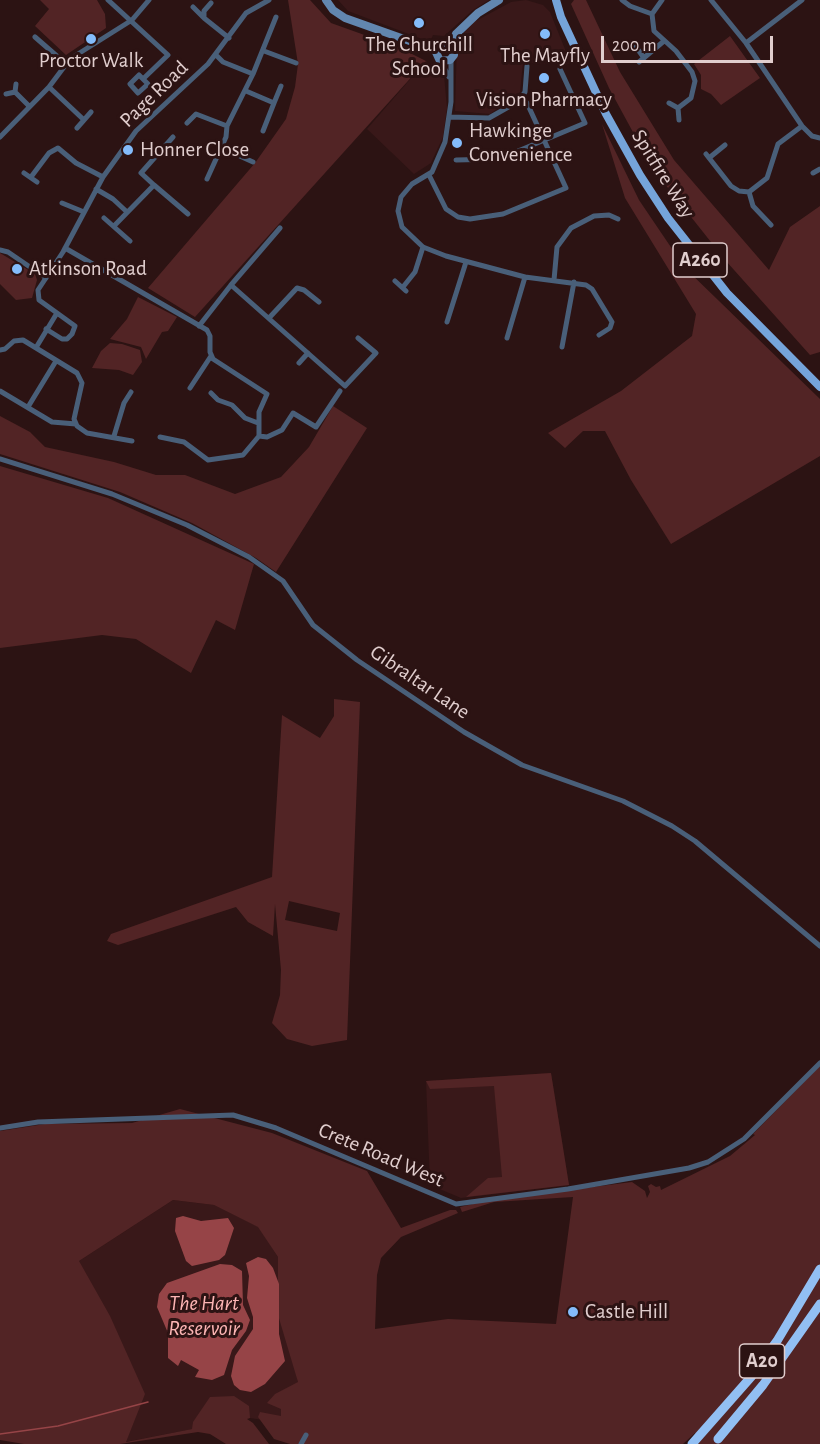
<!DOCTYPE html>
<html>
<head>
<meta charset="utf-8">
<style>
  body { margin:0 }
  #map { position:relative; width:820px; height:1444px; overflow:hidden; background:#2c1313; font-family:"Alegreya Sans",sans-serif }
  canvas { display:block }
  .scale { position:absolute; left:601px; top:36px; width:172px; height:27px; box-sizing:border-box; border:3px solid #e1cece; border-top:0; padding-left:8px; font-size:18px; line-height:21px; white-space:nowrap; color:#e1cece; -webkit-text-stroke:4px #2c1313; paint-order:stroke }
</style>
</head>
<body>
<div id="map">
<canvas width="820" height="1444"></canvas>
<div class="scale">200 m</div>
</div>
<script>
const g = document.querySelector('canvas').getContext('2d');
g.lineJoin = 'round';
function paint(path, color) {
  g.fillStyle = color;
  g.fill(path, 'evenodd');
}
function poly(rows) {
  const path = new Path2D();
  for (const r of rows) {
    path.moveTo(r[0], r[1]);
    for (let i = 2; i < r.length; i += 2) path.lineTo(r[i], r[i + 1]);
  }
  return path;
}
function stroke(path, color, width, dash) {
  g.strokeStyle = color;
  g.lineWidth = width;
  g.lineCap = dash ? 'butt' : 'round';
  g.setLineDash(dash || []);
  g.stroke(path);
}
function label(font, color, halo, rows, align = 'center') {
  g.font = font + ' "Alegreya Sans",sans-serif';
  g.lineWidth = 6;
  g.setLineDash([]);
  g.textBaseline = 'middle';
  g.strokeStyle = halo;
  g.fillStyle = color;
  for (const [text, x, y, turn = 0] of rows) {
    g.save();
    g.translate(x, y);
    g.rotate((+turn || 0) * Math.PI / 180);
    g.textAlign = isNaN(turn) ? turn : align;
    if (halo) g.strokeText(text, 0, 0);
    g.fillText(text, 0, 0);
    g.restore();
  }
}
const built = poly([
  [338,0,489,0,473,10,444,36,433,35,430,42,348,11],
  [526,0,543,5,550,12,571,64,523,63,520,92,490,114,455,111,457,40,474,22,511,2],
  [426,61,444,75,447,108,443,137,431,163,414,174,367,129],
  [551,1073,569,1185,461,1198,430,1185,426,1081],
  [173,1200,214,1205,259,1227,278,1257,298,1382,283,1423,250,1418,125,1442,79,1261]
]);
const green = poly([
  [40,0,97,0,105,14,106,28,66,55,35,26,49,9],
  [288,0,310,0,331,23,398,47,426,61,195,317,148,288,255,163,286,119,295,87,298,64],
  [574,0,586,0,620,72,674,160,769,270,790,227,820,206,820,352,810,355,726,261,653,169,609,88,571,4],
  [730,36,760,78,721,105,711,94,701,89,701,75,694,64],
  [602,124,639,200,685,268,820,399,820,456,671,544,631,480,605,431,583,431,565,448,548,433,621,391,692,336,696,314,625,198],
  [0,253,35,274,37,280,32,298,16,300,0,284],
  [138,297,177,317,168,331,162,332,146,359,141,347,110,339,127,319],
  [110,343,122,344,140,350,142,362,133,375,119,370,92,368,101,351],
  [333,406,367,428,276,572,256,558,192,523,120,492,0,454,0,416,30,432,45,447,114,462,156,475,185,475,235,494,281,477,309,447],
  [0,466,108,498,254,564,235,630,216,620,191,673,136,639,102,635,0,648],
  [334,699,360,702,347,1040,312,1046,287,1039,272,1023,280,995,281,970,275,904,273,936,248,922,236,907,118,945,107,941,111,934,272,877,282,715,320,738,334,716],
  [289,901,340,913,337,931,285,920],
  [820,1066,820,1444,698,1444,695,1433,683,1444,290,1444,274,1439,258,1417,260,1412,281,1416,281,1409,267,1403,275,1394,298,1382,278,1315,278,1257,258,1227,214,1205,173,1200,79,1261,110,1316,145,1394,126,1442,192,1429,193,1422,210,1397,234,1396,249,1406,250,1418,247,1419,253,1423,269,1444,226,1444,210,1434,198,1432,120,1444,24,1444,0,1440,0,1131,45,1124,132,1123,180,1109,272,1133,367,1171,401,1228,450,1210,456,1210,458,1213,401,1237,381,1258,377,1275,375,1329,448,1319,556,1324,573,1197,494,1202,462,1212,460,1207,490,1200,632,1182,645,1191,647,1198,650,1192,648,1186,651,1184,656,1187,660,1186,661,1190,730,1156,755,1135,753,1134],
  [551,1073,569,1185,466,1197,488,1178,502,1177,494,1086,430,1089,426,1081]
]);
const water = poly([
  [183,1216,201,1221,228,1218,234,1228,225,1255,219,1260,192,1266,186,1261,175,1231,176,1218],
  [258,1257,266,1259,273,1268,279,1284,279,1334,285,1361,265,1384,251,1392,240,1390,234,1385,231,1376,235,1356,253,1329,253,1317,247,1298,249,1276,246,1263],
  [220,1264,232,1265,242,1271,243,1305,250,1320,246,1331,232,1350,224,1375,212,1380,195,1377,199,1370,181,1360,178,1366,168,1358,168,1333,157,1307,159,1294,167,1283]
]);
const stream = poly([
  [0,1434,58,1426,148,1402]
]);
const street = poly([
  [108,0,168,55,143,79],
  [622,0,630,6,652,14],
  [662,0,652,14,654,31,676,51,692,72,695,81,691,98,678,108],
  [711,0,746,43,802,126,812,136,820,138],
  [211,3,204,11,204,18,229,38],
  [193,7,203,17],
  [35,37,66,64],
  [746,43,802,0],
  [636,47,644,58],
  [264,51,296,63],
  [451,59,451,102,445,142,432,172,412,184,401,197,398,211,402,227,423,247,446,256,525,277,586,285,592,289,612,322,610,328,599,335],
  [441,62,449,77],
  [639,62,664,41],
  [253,74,276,17],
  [139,75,148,84,138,93,130,84,139,75],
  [49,87,84,120],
  [246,91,274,103,281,86],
  [15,92,29,106],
  [6,94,15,92,16,84],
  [669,103,678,108,679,120],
  [449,117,489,118,519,101,525,92,527,66],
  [187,123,196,114,227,126],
  [77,128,91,112],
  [263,131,274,103],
  [0,137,49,87,70,59,132,20,149,0],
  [222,148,253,162],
  [706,154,731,186,739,191,749,192,767,178,778,144,802,126],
  [709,158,725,145],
  [456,160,499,159,585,123,560,69],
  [24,173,37,182],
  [813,173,820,169],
  [429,175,446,209,458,217,470,219,503,214,566,188,527,103,522,98],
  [31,177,49,153,58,148,76,163,103,177],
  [207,179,226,137,227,126,253,74,223,62,216,55],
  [154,185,188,214],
  [96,189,113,199,127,212],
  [749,192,753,206,771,225],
  [62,203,84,212],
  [104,218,130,241],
  [114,226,154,185,141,173,173,137],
  [65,248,207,330,210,336,210,352,213,359,267,394,259,412,259,436,243,455,208,460,184,442,160,437],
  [0,250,8,252,46,278],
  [554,280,557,247,571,228,594,216,609,215,618,219],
  [395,281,406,291],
  [231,285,280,228],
  [403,287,415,272,423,247],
  [269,318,297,288,304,290,319,302],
  [447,322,466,262],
  [199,326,231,285,345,386,376,353,358,338],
  [46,329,62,339,67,339,72,334,75,326,57,313],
  [507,338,525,277],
  [37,346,57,313,39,300,38,290,63,252,103,177,136,131,208,64,246,13,269,0],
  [562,347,574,282],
  [0,350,5,349,14,341,23,340,77,373,82,383,74,419,77,426,87,433,132,441],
  [299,363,308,353],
  [190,388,211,356],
  [0,391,52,422,76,424],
  [211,393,218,400,232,405,245,418,258,423],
  [28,407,56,361],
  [114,436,124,403,131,392],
  [259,436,267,437,282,430,293,413,316,427,340,391],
  [0,459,112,494,187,525,249,557,283,581,313,625,357,660,464,732,522,765,623,801,672,826,695,841,820,946],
  [0,1128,38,1122,233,1115,276,1128,456,1204,568,1189,689,1168,708,1162,744,1139,820,1063],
  [301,1444,306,1435]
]);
const secondary = poly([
  [326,0,333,10,345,18,435,50],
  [435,50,440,61,450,60,454,55,451,45,456,34,478,13,499,0],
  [435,50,442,43,451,45]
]);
const primary = poly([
  [556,0,561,17,606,114,640,175,668,218,727,293,820,387]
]);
const highwayBridge = poly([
  [718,1439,763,1385,820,1304],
  [692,1444,751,1377,777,1341,820,1269]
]);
const markers = [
  [419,23,6,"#84bcfb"],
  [545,34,6,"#84bcfb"],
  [91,39,6,"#84bcfb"],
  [544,78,6,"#84bcfb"],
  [457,143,6,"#84bcfb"],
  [128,150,6,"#84bcfb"],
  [17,269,6,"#84bcfb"],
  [573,1312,6,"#84bcfb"]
];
const shields = [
  [700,260,54],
  [762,1361,45]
];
const shieldNames = [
  ["A260",700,260],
  ["A20",762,1361]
];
const poiNames = [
  ["The Churchill",419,45],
  ["School",419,69],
  ["The Mayfly",545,56],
  ["Proctor Walk",91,61],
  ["Vision Pharmacy",544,100],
  ["Hawkinge",469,131,"left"],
  ["Convenience",469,155,"left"],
  ["Honner Close",140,150,"left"],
  ["Atkinson Road",29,269,"left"],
  ["Castle Hill",585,1312,"left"]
];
const streetNames = [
  ["Page Road",154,94,-44],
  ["Spitfire Way",663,174,58],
  ["Gibraltar Lane",420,682,34],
  ["Crete Road West",381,1155,23]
];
const waterNames = [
  ["The Hart",204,1303],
  ["Reservoir",204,1328]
];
paint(built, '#391819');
paint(green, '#522425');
paint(water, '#964447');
stroke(stream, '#964447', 1.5);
stroke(street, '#495f79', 5);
stroke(secondary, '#6286af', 8);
stroke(primary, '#75a4da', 8);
stroke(highwayBridge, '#92bff3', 9);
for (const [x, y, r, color] of markers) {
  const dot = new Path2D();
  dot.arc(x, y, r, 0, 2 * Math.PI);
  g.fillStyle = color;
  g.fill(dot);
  stroke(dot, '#2c1313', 2);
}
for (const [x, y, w] of shields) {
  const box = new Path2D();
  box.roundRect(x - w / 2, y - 17, w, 34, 4.5);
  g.fillStyle = '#2c1313';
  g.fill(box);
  stroke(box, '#e1cece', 1.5);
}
label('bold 20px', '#e1cece', null, shieldNames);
label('21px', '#e1cece', '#2c1313', poiNames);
label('21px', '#e1cece', '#2c1313', streetNames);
label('italic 22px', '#fdb5b4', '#2c1313', waterNames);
</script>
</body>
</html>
